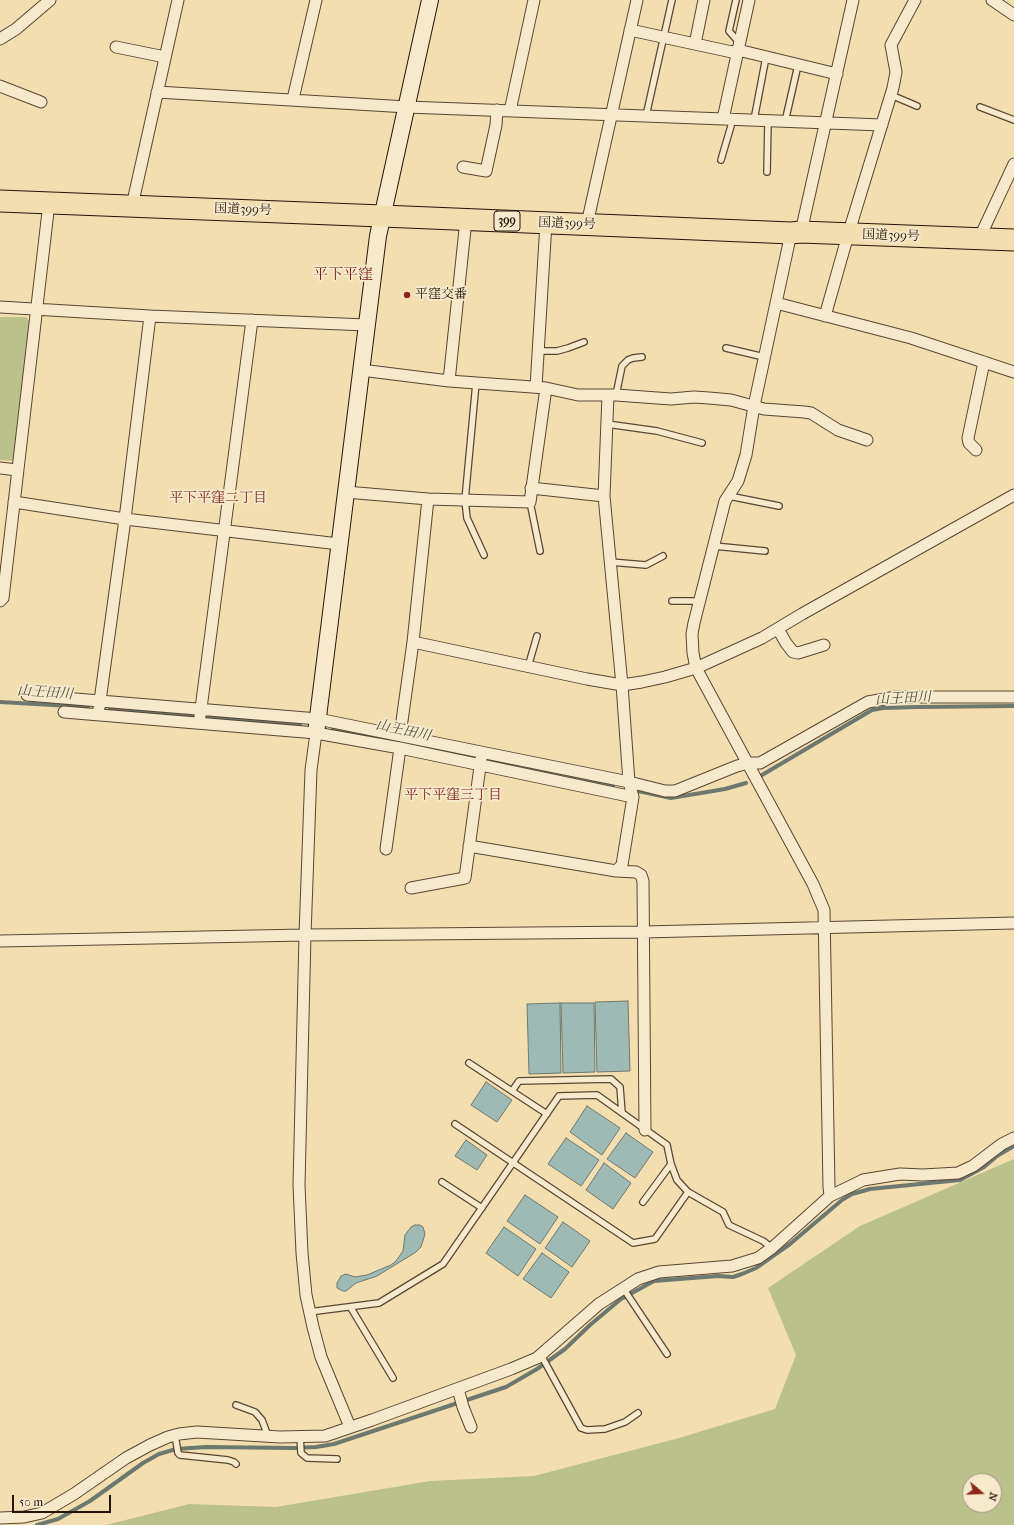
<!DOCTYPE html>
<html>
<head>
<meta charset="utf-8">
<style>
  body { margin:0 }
  #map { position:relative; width:1014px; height:1525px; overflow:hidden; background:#f3deb0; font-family:"IM FELL French Canon",serif }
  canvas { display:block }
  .north { position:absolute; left:962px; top:1473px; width:40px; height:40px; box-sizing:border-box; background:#f7eacc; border:1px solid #a3947e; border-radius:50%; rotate:109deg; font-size:11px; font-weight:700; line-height:16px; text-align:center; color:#261308 }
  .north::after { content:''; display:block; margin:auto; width:14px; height:18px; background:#8f2418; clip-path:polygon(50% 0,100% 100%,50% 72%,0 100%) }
  .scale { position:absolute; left:12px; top:1495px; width:99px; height:18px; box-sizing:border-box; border:2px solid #261308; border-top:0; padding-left:5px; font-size:12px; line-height:14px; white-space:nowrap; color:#261308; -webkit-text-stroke:3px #f7eacc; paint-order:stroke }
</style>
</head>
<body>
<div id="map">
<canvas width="1014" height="1525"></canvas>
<div class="north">N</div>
<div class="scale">50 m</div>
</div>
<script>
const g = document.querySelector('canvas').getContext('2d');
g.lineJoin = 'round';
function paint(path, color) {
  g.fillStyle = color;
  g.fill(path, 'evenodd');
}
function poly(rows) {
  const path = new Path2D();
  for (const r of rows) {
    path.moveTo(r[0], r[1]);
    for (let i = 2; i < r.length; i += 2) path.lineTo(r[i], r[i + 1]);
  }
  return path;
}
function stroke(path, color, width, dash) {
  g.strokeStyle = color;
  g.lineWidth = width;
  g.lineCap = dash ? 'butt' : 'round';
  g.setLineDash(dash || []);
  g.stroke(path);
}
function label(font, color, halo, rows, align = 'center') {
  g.font = font + ' "IM FELL French Canon","Noto Serif JP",serif';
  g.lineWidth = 3.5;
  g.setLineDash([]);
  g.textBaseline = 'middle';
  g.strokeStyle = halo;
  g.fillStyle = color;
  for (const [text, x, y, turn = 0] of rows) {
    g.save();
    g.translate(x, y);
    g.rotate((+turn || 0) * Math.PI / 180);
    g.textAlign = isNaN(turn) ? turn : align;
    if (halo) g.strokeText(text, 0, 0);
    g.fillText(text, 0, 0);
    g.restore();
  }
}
const green = poly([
  [0,317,26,317,30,322,14,461,0,460],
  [1014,1159,1014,1525,106,1525,189,1504,276,1507,430,1481,534,1476,679,1438,775,1409,796,1355,768,1288,860,1226],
  [970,1481,994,1481,994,1505,970,1505]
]);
const water = poly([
  [628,1001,630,1071,597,1072,595,1002,628,1001],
  [560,1003,561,1073,529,1074,527,1004,560,1003],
  [561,1003,594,1003,595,1072,563,1073,561,1003],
  [486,1082,512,1100,497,1122,471,1105,486,1082],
  [587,1106,620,1128,602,1155,570,1132,587,1106],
  [626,1133,653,1152,635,1178,607,1159,626,1133],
  [566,1138,599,1160,581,1186,548,1164,566,1138],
  [466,1140,487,1155,477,1170,455,1156,466,1140],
  [604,1163,631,1183,613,1209,586,1190,604,1163],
  [525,1195,558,1217,540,1244,507,1221,525,1195],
  [563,1222,590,1241,572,1267,545,1248,563,1222],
  [415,1225,420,1225,423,1227,425,1234,421,1247,416,1252,377,1276,356,1283,346,1291,343,1291,337,1288,337,1283,341,1276,346,1274,355,1277,367,1275,391,1265,396,1261,403,1251,405,1235,411,1227,415,1225],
  [504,1227,536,1249,518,1276,486,1253,504,1227],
  [542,1253,569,1272,551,1298,523,1279,542,1253]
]);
const stream = poly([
  [0,702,88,707],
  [110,709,192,716],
  [208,717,300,724],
  [333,728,469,756],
  [489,760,613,786],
  [762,775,872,710,883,708,917,707,1014,706],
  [638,791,671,798,725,789,746,783],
  [37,1525,58,1519,90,1501,143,1463,159,1454,176,1449,206,1447,294,1448,316,1447,334,1444,506,1387,537,1369,565,1349,590,1325,621,1299,654,1281,718,1276,733,1277,742,1274,756,1268,790,1244,842,1200,852,1194,870,1189,960,1180,984,1167,997,1156,1014,1146]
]);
const lane = poly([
  [736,0,729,31,736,39,740,40],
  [891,95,917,106],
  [980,107,1014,120],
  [646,116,672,0],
  [754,120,766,57],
  [785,122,798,65],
  [721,160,733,119],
  [767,172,768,121],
  [726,348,764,357],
  [538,351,557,351,568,348,584,342],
  [476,383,465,500,467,518,484,555],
  [616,395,622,366,628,360,633,358,642,357],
  [607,424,657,431,702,443],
  [729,496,779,506],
  [530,502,540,551],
  [714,546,765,551],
  [610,562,646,565,663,556],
  [672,601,700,601],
  [528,667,537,636],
  [469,1063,547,1114],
  [512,1091,519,1081,611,1079,620,1087,622,1113],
  [455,1124,633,1243,655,1239,688,1192],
  [442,1182,482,1208],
  [643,1202,671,1164],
  [623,1288,667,1354],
  [351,1308,393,1378],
  [309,1312,379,1303,443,1264,559,1096,597,1095,667,1145,671,1164,677,1180,688,1192,723,1212,729,1225,763,1241,772,1248],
  [541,1355,581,1428,587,1430,605,1429,625,1422,638,1413],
  [236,1405,255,1412,262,1420,268,1436],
  [175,1435,178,1453,180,1455,228,1460,234,1462,236,1464],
  [300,1436,301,1453,307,1458,337,1459]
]);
const street = poly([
  [992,0,1014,15],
  [630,30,732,52,738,50,837,74],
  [0,39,16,29,50,0],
  [695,44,704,0],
  [116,47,165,57],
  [0,86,41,102],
  [157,92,407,107,882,125],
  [293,99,316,0],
  [510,111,534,0],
  [723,119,749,0],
  [463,167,486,171,496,125,497,110],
  [132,206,178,0],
  [587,224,637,0],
  [801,232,853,0],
  [791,233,754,406,746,455,738,481,725,501,694,623,692,634,693,653,696,668,813,884,824,910,829,1187,830,1196],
  [979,239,1014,164],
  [776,303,911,338,1014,372],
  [0,307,150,316,366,325],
  [825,316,848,235,893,88,896,72,891,45,915,0],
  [361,370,449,381,546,388,578,395,616,395,671,399,694,397,709,398,731,400,764,409,804,412,811,413,838,430,867,440],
  [449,381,466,220],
  [536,387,546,223],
  [976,450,969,443,968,438,984,362],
  [0,468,17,470],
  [531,488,604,496],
  [346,492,428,499,530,502,546,388],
  [14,502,125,519,339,544],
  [0,601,3,598,49,203],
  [778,629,786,643,793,652,798,653,824,645],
  [413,642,587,679,622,685,642,682,665,677,696,668,762,638,802,614,1014,495],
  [27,695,318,719,629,782,665,791,675,791,737,766,748,763,760,763,868,702,896,697,1014,697],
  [99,708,125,519,150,316],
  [64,712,316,733,400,748,633,797],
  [200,716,252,320],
  [316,733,311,770,305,935,299,1185,302,1253,306,1295,313,1327,321,1357,350,1427],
  [400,735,413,642,428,499],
  [469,846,616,871,622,865,633,797,629,782,622,685,604,496,608,395],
  [386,849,400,748],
  [616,871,636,872,641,875,643,881,645,1130],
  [411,888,465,878,481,759],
  [0,941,305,935,643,932,1014,923],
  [458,1389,463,1407,471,1427],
  [0,1518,24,1517,42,1513,74,1494,126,1458,150,1445,168,1437,179,1434,197,1432,280,1437,325,1436,372,1420,511,1369,537,1358,599,1304,638,1279,659,1272,732,1266,758,1258,772,1248,830,1196,853,1185,863,1180,900,1174,923,1175,958,1173,973,1166,1002,1144,1014,1138]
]);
const secondary = poly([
  [316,733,378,236,430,0]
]);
const highway = poly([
  [0,201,382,216,791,233,801,232,1014,240]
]);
const markers = [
  [407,295,4,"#8f2418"]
];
const shields = [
  [507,221,26]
];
const shieldNames = [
  ["399",507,221]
];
const streetNames = [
  ["国道399号",243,210,2],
  ["国道399号",567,224,2],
  ["国道399号",891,236,2]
];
const poiNames = [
  ["平窪交番",415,295]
];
const neighbourhoodNames = [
  ["平下平窪二丁目",218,499],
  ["平下平窪三丁目",453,796]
];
const waterNames = [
  ["山王田川",45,693,4],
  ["山王田川",903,699,-3],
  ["山王田川",403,731,12]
];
const quarterNames = [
  ["平下平窪",343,275]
];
paint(green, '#bbc18b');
paint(water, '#9dbbb4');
stroke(water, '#6d786f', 1);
stroke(stream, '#6d786f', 4);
stroke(lane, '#594632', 8);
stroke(street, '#594632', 13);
stroke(secondary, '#261308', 18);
stroke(highway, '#261308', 23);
stroke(lane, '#f7eacc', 5.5);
stroke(street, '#f7eacc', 11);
stroke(secondary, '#f7eacc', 16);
stroke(highway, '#f3deb0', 21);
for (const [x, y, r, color] of markers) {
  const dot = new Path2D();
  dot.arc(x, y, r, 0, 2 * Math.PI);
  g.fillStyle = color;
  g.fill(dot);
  stroke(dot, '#f7eacc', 1.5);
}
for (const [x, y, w] of shields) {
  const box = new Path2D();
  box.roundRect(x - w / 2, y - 10, w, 20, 3);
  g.fillStyle = '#f7eacc';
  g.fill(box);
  stroke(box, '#261308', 1);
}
label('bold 12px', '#261308', null, shieldNames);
label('13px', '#261308', '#f7eacc', streetNames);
label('13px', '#261308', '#f7eacc', poiNames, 'left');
label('14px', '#7a1f14', '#f7eacc', neighbourhoodNames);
label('italic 14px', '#504e44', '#f7eacc', waterNames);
label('15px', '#7a1f14', '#f7eacc', quarterNames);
</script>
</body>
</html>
